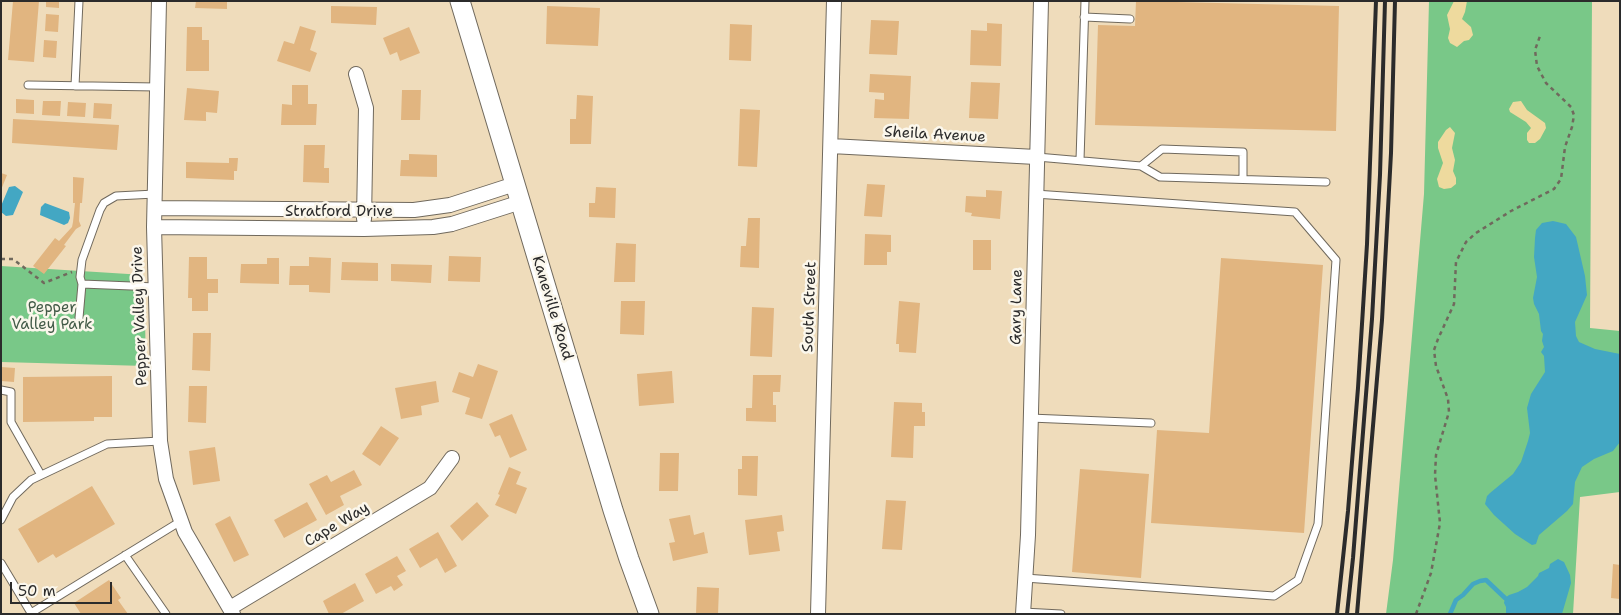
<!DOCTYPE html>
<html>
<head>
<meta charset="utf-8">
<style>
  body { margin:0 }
  #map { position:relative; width:1621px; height:615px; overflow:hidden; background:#efdcbb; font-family:"Shantell Sans",sans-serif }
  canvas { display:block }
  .frame { position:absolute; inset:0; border:2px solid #2b2b2b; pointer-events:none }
  .scale { position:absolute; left:10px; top:582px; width:102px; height:22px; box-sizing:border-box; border:2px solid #2b2b2b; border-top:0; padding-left:6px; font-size:15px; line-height:18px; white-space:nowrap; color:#2b2b2b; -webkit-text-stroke:4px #fbf7ec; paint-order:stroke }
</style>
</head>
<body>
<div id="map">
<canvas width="1621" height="615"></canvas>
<div class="frame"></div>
<div class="scale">50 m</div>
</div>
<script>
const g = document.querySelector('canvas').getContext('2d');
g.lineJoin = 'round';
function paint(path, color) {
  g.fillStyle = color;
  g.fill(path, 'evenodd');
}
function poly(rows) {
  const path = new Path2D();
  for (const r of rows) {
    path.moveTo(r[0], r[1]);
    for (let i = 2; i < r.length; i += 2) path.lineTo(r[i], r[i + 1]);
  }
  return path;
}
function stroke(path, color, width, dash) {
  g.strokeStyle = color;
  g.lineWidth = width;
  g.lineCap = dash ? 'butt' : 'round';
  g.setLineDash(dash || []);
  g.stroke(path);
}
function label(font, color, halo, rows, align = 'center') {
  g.font = font + ' "Shantell Sans",sans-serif';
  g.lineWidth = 5;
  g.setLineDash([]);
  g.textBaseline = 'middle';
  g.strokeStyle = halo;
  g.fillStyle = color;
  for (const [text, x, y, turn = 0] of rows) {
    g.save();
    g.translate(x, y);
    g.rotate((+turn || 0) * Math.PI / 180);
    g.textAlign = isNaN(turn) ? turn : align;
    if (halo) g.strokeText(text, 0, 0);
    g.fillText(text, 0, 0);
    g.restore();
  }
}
const green = poly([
  [1429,1,1592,1,1590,328,1620,331,1620,492,1580,497,1573,614,1386,614,1393,560,1424,194],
  [1,266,144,275,146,366,1,362]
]);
const sand = poly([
  [1454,1,1467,1,1465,12,1462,19,1471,27,1473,35,1469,40,1464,41,1457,47,1450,43,1448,38,1450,29,1447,15],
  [1521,101,1527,110,1545,123,1546,128,1540,139,1535,143,1529,143,1527,140,1527,133,1531,128,1526,122,1510,112,1509,109,1513,102],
  [1450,127,1455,133,1452,148,1455,160,1453,171,1456,178,1456,184,1451,188,1444,189,1439,187,1437,179,1443,163,1438,148,1438,142,1446,130]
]);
const water = poly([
  [15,186,23,192,13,215,6,216,1,212,1,206,9,187],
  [45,203,69,212,70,218,68,223,64,225,40,215,41,207],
  [1553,221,1566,224,1576,237,1585,276,1587,295,1575,322,1576,336,1579,342,1595,349,1620,354,1620,442,1613,451,1594,459,1582,467,1575,482,1573,504,1567,511,1539,535,1536,544,1532,545,1515,534,1494,515,1485,504,1487,496,1490,493,1513,474,1521,462,1528,441,1530,433,1527,408,1531,394,1545,372,1544,356,1541,352,1544,347,1542,341,1543,334,1541,331,1539,314,1534,304,1533,298,1537,277,1534,257,1535,238,1536,230,1542,223],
  [1558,559,1564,562,1570,575,1571,583,1562,614,1506,614,1506,607,1504,603,1505,598,1509,595,1518,592,1527,587,1538,576,1539,573,1549,568,1550,564]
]);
const stream = poly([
  [1450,614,1456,600,1463,595,1473,584,1480,581,1486,580,1505,598]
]);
const building = poly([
  [13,1,39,1,34,62,8,60],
  [46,1,59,1,59,8,46,7],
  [196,1,227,1,227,9,195,8],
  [1136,1,1339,6,1336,131,1095,125,1098,25,1135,26],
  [331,6,377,7,376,25,331,23],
  [547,6,600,8,598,46,546,44],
  [46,14,59,15,58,32,45,31],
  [871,20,899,21,897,55,869,54],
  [987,23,1002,24,1001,66,970,65,971,30,987,31],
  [730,24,752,25,751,61,729,60],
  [300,26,316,31,310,50,317,53,310,72,277,61,284,41,294,44],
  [187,27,202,27,202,40,209,40,209,71,186,71],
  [409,27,420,53,400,61,397,52,390,55,383,38],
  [44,40,57,41,56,58,43,57],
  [870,74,911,76,909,119,874,118,875,99,884,100,884,93,869,92],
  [971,82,1000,83,998,119,969,118],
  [292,85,308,85,308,104,317,104,316,125,281,125,282,104,292,105],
  [187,88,219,91,217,113,206,112,206,121,184,120],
  [402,90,421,90,420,120,401,120],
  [577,95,593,96,591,144,570,144,570,119,576,119],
  [16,99,34,100,34,114,16,113],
  [43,101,61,101,60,116,42,115],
  [68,102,86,103,85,117,67,116],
  [94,103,112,104,111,119,93,118],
  [740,109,760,110,757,167,738,166],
  [13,119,119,125,117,150,12,143],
  [304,145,325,145,324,168,329,168,329,183,303,182],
  [409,154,437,155,437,177,400,176,401,160,409,160],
  [229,158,238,158,237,171,234,171,234,180,186,178,186,162,229,163],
  [1,173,7,175,1,190],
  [73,177,84,178,82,203,80,203,79,221,81,226,76,229,64,245,66,246,44,274,33,266,55,238,59,241,72,227,73,222,75,203,73,203],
  [867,184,885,185,882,217,864,216],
  [596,187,616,188,615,218,589,217,589,203,595,203],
  [986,190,1002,191,1000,219,971,216,972,213,965,212,966,196,986,197],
  [748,218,760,218,759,268,740,267,741,246,746,246],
  [865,234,891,235,891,252,887,252,887,265,864,265],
  [973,240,991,240,991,270,973,270],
  [616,243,636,244,635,282,614,282],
  [449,256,481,257,480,282,448,281],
  [189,257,207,257,207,279,218,279,218,293,208,293,208,311,192,311,192,298,188,298],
  [309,257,331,258,330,293,309,292,309,285,289,285,290,266,309,266],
  [267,258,279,258,279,284,240,283,241,264,267,264],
  [1221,258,1323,265,1304,533,1151,523,1157,430,1209,433],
  [342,262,378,263,378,281,341,280],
  [391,264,432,265,431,283,391,281],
  [621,301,645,301,644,335,620,334],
  [899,301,920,303,916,353,899,352,899,344,896,344],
  [752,307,774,308,772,357,750,356],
  [193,333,211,333,210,371,192,370],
  [478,364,498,371,482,419,465,414,470,398,452,392,459,372,473,377],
  [1,367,15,368,14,382,1,381],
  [672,371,674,403,639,406,637,374],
  [753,375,781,375,780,392,773,392,773,405,776,405,776,422,746,421,746,408,752,408],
  [112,376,112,417,94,417,94,421,23,422,23,377],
  [436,381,439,402,421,406,422,415,401,419,395,388],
  [189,386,207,386,206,423,188,422],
  [894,402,922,403,922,412,925,412,925,426,914,426,913,458,891,457],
  [512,414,527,450,510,458,500,435,495,437,489,424],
  [381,426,399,438,380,466,362,454],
  [215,447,220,481,193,485,189,451],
  [660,453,679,453,678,491,659,491],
  [742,456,758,456,757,496,738,495,738,469,742,469],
  [509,467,521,472,516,484,527,488,516,514,495,505,500,495,498,494],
  [1080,469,1149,474,1141,578,1072,572],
  [354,470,362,485,340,496,344,505,326,515,309,484,327,475,331,482],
  [92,486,115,524,56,558,53,554,38,563,18,529],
  [886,500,906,501,902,550,882,549],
  [307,502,317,520,284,538,274,520],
  [477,502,489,516,462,541,450,526],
  [690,515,694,535,704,532,708,553,673,561,669,543,675,542,669,519],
  [782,515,784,531,777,532,780,551,749,555,745,520],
  [230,516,249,555,234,562,215,524],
  [438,532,457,566,445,573,437,558,420,568,409,549],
  [397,556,406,571,397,576,403,585,394,591,391,586,376,594,365,574],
  [1613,564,1620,565,1620,599,1611,598],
  [109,580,121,598,118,600,128,614,81,614,74,603],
  [355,583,364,601,341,614,329,614,323,601],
  [697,587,719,588,718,614,696,614]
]);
const path = poly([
  [1,259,13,259,44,283,72,272],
  [1416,614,1431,573,1440,523,1435,475,1436,455,1449,412,1448,399,1436,366,1434,350,1438,339,1454,304,1456,262,1466,242,1476,233,1511,211,1554,189,1561,179,1565,147,1572,127,1574,115,1571,107,1546,83,1537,66,1535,50,1540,36]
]);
const lane = poly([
  [1084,17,1130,19],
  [28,85,157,87],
  [75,86,79,1],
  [1037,157,1141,166,1162,149,1243,152,1243,179],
  [1080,160,1085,1],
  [1141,166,1160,177,1326,182],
  [82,284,80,277,82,260,100,210,104,203,116,196,155,194],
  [79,318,82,284,156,287],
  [1,390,11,392,11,422,41,475],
  [1030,418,1151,423],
  [1,520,13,497,31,480,107,444,160,441],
  [125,555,166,614],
  [1,563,31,613,181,521],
  [1025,578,1274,596,1298,580,1318,524,1336,260,1295,212,1035,194],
  [1023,612,1061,614]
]);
const street = poly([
  [159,1,154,227,160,441,166,479,185,532,233,614],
  [356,74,366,108,364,219],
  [831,146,1036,157],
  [155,208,414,210,450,205,515,184],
  [154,227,364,229,433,227,452,224,521,202],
  [230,608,430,488,452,458],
  [818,614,834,1],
  [1023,614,1028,535,1041,1]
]);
const secondary = poly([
  [460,1,613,510,629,559,649,614]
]);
const rail = poly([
  [1337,614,1348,511,1358,388,1367,244,1376,1],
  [1347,614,1353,558,1372,319,1380,175,1385,1],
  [1357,614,1382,320,1391,153,1395,1]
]);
const streetNames = [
  ["Sheila Avenue",935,135,3],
  ["Stratford Drive",339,212],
  ["South Street",810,307,-88],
  ["Gary Lane",1017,307,-89],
  ["Kaneville Road",552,308,73],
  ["Pepper Valley Drive",140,316,-92],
  ["Cape Way",337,525,-31]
];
const parkNames = [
  ["Pepper",52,308],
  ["Valley Park",52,325]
];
paint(green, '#79c888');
paint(sand, '#eeda9e');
paint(water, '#43a7c3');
stroke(stream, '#43a7c3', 4.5);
paint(building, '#e1b580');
stroke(lane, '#70695d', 9);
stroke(street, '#70695d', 16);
stroke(secondary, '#70695d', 21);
stroke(path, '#70695d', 2.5, [4, 4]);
stroke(lane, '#fff', 7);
stroke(street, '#fff', 14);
stroke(secondary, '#fff', 19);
stroke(rail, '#2b2b2b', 4);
label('15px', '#2b2b2b', '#fbf7ec', streetNames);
label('15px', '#425a47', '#fbf7ec', parkNames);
</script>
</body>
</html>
